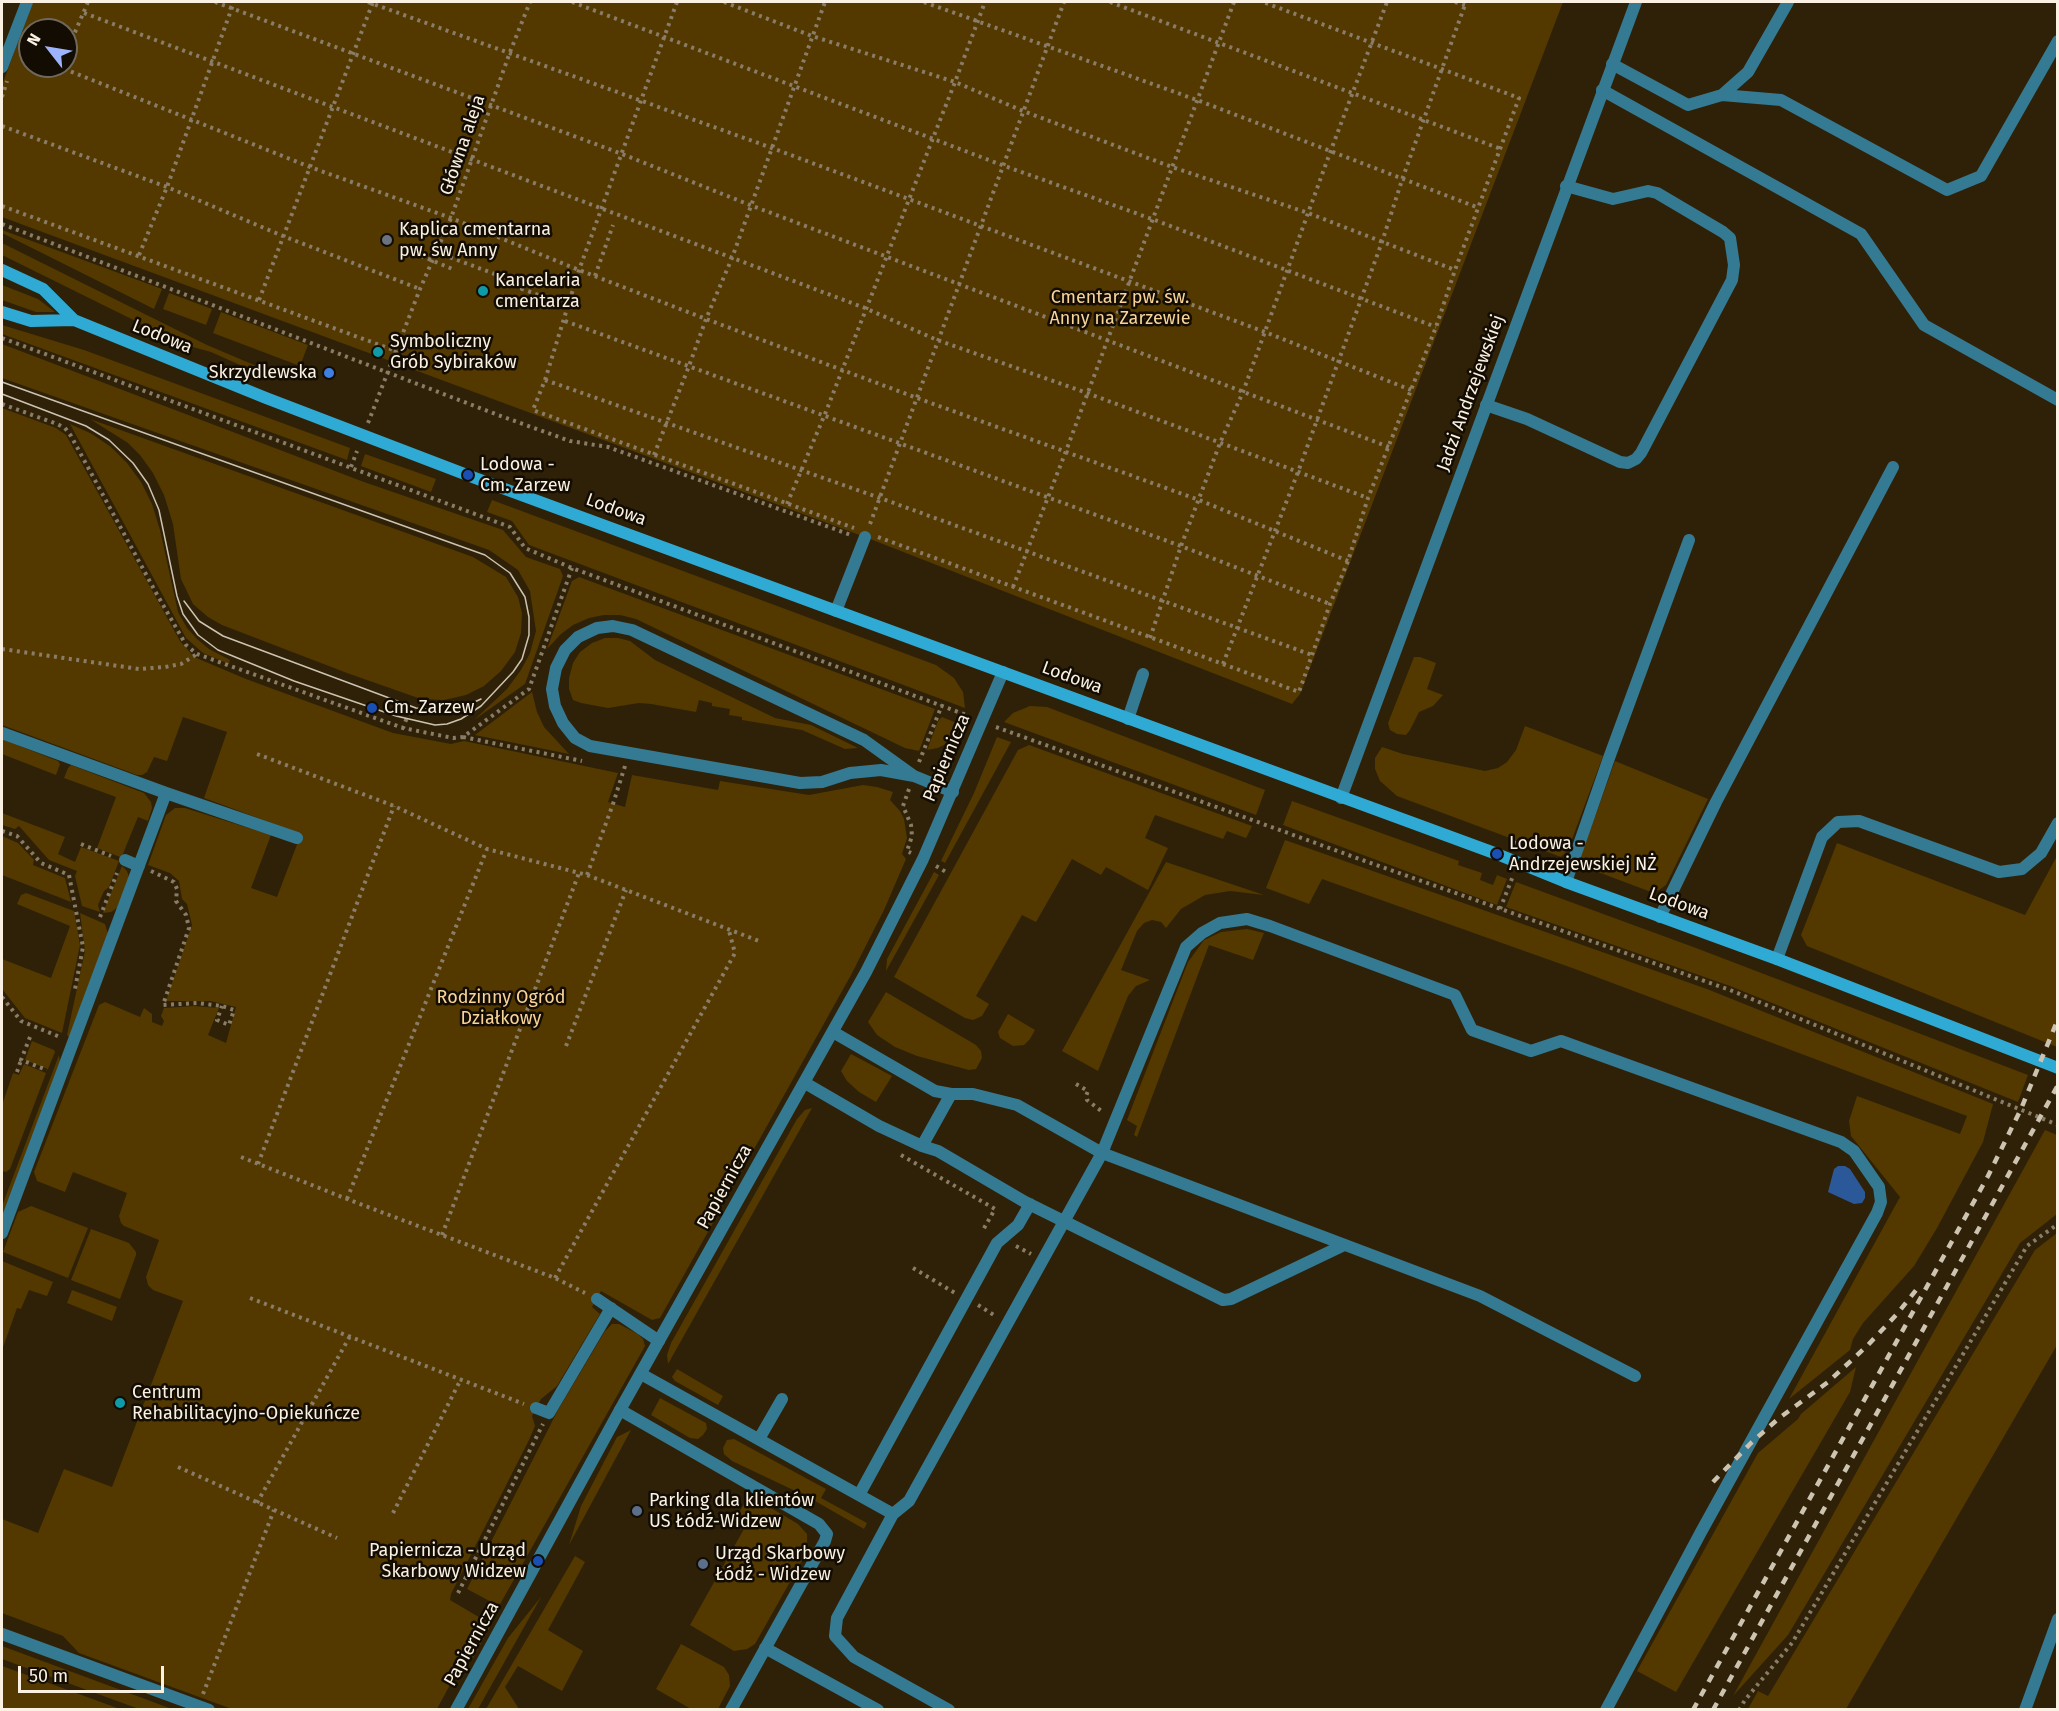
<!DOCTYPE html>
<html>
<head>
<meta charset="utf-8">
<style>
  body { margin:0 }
  #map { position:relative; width:2059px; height:1711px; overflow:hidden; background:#2f2107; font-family:"Fira Sans",sans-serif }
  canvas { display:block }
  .frame { position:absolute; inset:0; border:3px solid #faf1e2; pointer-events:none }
  .north { position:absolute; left:18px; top:18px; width:60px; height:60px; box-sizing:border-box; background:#120c03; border:2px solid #6f685c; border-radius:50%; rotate:301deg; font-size:16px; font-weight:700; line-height:24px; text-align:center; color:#faf1e2 }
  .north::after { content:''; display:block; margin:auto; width:21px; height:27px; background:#9db4fd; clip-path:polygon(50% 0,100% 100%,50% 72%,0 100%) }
  .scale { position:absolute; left:18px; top:1666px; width:146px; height:27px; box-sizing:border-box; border:3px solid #faf1e2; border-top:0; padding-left:8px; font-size:18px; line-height:21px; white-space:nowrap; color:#faf1e2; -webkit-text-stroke:4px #120c03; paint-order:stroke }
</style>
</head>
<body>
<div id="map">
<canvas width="2059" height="1711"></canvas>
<div class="frame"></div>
<div class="north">N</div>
<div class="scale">50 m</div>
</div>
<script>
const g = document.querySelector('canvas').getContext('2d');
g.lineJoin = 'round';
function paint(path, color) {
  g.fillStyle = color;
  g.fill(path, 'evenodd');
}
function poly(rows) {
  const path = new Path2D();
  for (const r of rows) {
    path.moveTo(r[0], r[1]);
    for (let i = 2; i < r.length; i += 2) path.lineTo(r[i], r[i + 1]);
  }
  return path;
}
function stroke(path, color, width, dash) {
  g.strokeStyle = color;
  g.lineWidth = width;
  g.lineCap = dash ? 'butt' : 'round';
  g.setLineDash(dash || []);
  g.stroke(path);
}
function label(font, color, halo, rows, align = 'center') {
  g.font = font + ' "Fira Sans",sans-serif';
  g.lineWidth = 5;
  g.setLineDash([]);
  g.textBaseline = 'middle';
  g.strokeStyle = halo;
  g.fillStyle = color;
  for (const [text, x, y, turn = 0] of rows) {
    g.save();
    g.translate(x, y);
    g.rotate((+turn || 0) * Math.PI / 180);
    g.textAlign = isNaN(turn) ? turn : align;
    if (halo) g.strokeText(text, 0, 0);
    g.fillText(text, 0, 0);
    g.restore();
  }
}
const green = poly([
  [33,2,1563,2,1300,694,1292,704,865,537,2,217,2,85],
  [30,30,66,30,66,66,30,66],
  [2,230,162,289,154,309,2,233],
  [2,243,207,345,266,370,249,369,211,352,182,344,2,255],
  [2,285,38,299,55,312,36,312,2,300],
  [169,293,212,309,206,325,163,309],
  [221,312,308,345,300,366,213,333],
  [2,325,84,350,350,448,347,460,2,334],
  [2,344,364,482,503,530,526,557,560,569,563,576,525,684,474,720,507,689,521,670,530,653,536,631,530,591,518,570,489,550,2,378],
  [2,408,56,428,66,435,180,641,194,657,246,679,393,733,451,744,464,741,618,773,608,802,625,807,632,775,718,790,720,781,809,795,863,785,877,787,893,792,890,800,900,811,904,819,907,838,902,854,906,859,884,910,851,975,660,1318,652,1320,601,1291,592,1307,600,1314,557,1386,541,1399,532,1416,535,1426,529,1440,451,1594,450,1600,489,1623,490,1627,473,1658,466,1655,437,1709,232,1709,79,1653,63,1636,2,1613,2,1519,38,1533,64,1469,112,1487,183,1301,153,1290,148,1285,146,1277,159,1240,124,1226,121,1223,119,1216,127,1193,73,1172,65,1192,37,1181,34,1172,99,1005,105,1002,140,1017,144,1008,152,1014,152,1022,162,1026,164,1021,161,1016,164,1008,194,1006,219,1008,208,1035,226,1043,236,1007,210,1001,166,1001,192,925,187,904,182,899,179,881,170,873,148,865,166,815,175,808,185,808,271,835,251,888,277,897,301,834,204,798,227,732,183,717,167,761,154,757,147,772,142,775,137,775,2,725],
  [90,419,473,557,506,577,518,597,522,613,521,633,515,652,501,671,484,686,466,695,444,700,421,699,347,673,222,625,208,617,193,604,181,579,173,524,164,495,153,473,140,455,128,443],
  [70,424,92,434,111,447,127,463,141,482,152,504,160,530,178,612,187,628,197,639,209,649,230,660,229,664,203,653,186,638],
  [365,454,436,479,431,492,361,466],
  [492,500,936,665,954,678,963,692,965,708,529,545,512,521,487,512],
  [579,577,935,709,919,751,905,748,663,632,636,619,620,615,604,615,589,618,573,625,561,634,547,649,572,581],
  [605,638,618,638,630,641,655,660,775,718,811,725,858,748,845,749,802,730,742,720,742,717,729,715,730,709,712,706,712,703,699,700,696,712,651,704,639,703,608,708,581,703,573,700,569,689,569,678,573,663,580,652,592,643],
  [1414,657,1420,657,1436,663,1427,689,1443,695,1433,706,1419,712,1410,730,1406,735,1397,734,1390,730,1388,723],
  [532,692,537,712,544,727,569,754,475,735],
  [1030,706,1047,707,1265,790,1256,815,1004,722,1013,713],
  [942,717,962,725,948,743,938,748,927,750,938,721],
  [1525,726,1603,756,1568,850,1561,857,1397,796,1380,781,1375,769,1375,758,1382,747,1403,754,1485,771,1498,768,1507,762,1516,750],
  [997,737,1011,742,945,863,941,861,974,793],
  [2,739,58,761,60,764,56,775,2,754],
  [1029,745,1252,826,1246,838,1227,831,1223,839,1155,815,1145,838,1168,848,1148,890,1106,867,1101,875,1072,859,1036,922,1022,915,976,996,989,1004,982,1016,973,1020,965,1018,894,977,1018,750],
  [1615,761,1708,799,1666,885,1659,890,1651,892,1582,866,1580,858],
  [71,765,144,793,151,802,152,808,148,821,138,817,122,856,120,857,97,848,116,797,64,778,68,768],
  [1292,801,1459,861,1458,865,1482,873,1480,880,1493,885,1497,875,1507,879,1497,905,1283,825],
  [2,813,65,837,58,854,75,862,81,847,119,861,109,887,104,891,98,905,100,912,82,906,75,876,77,871,49,860,19,826,15,829,2,825],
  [2,836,18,843,34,860,33,865,65,878,71,902,2,875],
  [1285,840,1707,989,1993,1104,1983,1142,1937,1228,1914,1266,1863,1323,1853,1339,1850,1350,1789,1399,1900,1197,1851,1136,1849,1121,1857,1096,1960,1134,1967,1116,1575,969,1322,879,1309,904,1266,888],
  [1837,843,2025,915,2057,856,2057,1047,1807,946,1801,935],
  [1166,862,1264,895,1230,891,1205,895,1181,909,1166,928,1161,922,1152,920,1144,923,1137,931,1121,970,1150,980,1136,986,1128,996,1098,1071,1062,1051],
  [122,866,127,871,129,877,117,908,111,912,103,913],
  [934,872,939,875,886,971,887,959],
  [1516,882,1696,948,2028,1075,2018,1102,1730,986,1506,907],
  [26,893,74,911,80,945,62,1033,25,1018,2,989,2,959,51,978,70,926,17,904,21,895],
  [80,913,105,924,108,934,69,1037,67,1035,85,951],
  [1247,929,1264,933,1253,960,1209,945,1137,1137,1134,1135,1137,1126,1127,1120,1188,962,1204,940,1221,932],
  [886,992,976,1045,981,1051,982,1058,976,1069,969,1070,917,1056,895,1047,877,1035,868,1022],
  [1008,1014,1035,1030,1030,1039,1024,1045,1013,1046,1000,1038,998,1032],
  [32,1041,54,1050,55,1052,48,1069,25,1060],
  [851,1054,892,1076,876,1102,859,1092,847,1081,841,1071],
  [59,1055,60,1061,2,1217,2,1206],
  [24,1064,46,1073,10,1169,6,1172,2,1171,2,1105,13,1073,19,1075],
  [812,1108,668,1364,667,1355,671,1343,797,1119,805,1110],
  [2045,1130,2057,1135,2057,1214,2020,1243,1788,1635,1733,1696],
  [31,1206,88,1228,68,1278,3,1252,18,1212],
  [91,1229,129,1243,136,1252,136,1255,120,1299,71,1280],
  [2057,1233,2057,1345,1846,1709,1748,1709,1758,1691,1768,1696,2035,1250],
  [2,1261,53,1282,47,1296,29,1290,21,1309,17,1308,2,1350],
  [72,1290,117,1307,112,1321,67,1303],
  [612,1324,619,1324,638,1334,643,1339,645,1346,499,1606,467,1589,558,1410,605,1331],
  [1856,1367,1850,1392,1676,1692,1637,1671,1758,1453,1798,1419,1801,1414],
  [677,1369,723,1396,718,1405,675,1381,672,1377],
  [660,1398,706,1423,707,1429,703,1435,698,1439,690,1438,651,1415],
  [631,1430,569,1545,581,1506,617,1437],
  [734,1439,826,1489,821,1498,867,1523,864,1529,808,1497,732,1461,724,1454,723,1448,727,1440],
  [749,1495,798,1524,807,1534,807,1545,804,1557,755,1644,747,1649,734,1651,690,1625,749,1520,739,1513],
  [575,1556,585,1562,548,1630,583,1651,562,1691,518,1666,505,1687,519,1709,486,1709],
  [541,1597,478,1709,468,1709,508,1638],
  [681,1644,724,1667,729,1675,730,1686,718,1709,691,1709,656,1689],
  [2,1646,172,1709,139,1709,2,1659],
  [2,1666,120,1709,2,1709]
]);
const water = poly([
  [1838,1166,1845,1166,1850,1169,1865,1192,1865,1198,1862,1203,1854,1204,1828,1192,1834,1169]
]);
const path = poly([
  [215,2,622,154,750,205,1389,447],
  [368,2,772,148,1265,332,1411,390],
  [572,2,1002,165,1152,219,1436,327],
  [677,2,579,270,545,380,533,410,854,528],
  [724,2,812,36,955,82,1023,111,1172,167,1308,213,1455,270],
  [924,2,1197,100,1479,208],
  [1110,2,1501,149],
  [1455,2,1465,5],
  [84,13,865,308,937,340,1087,393,1368,498],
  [22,52,30,55],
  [66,53,88,2],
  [57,66,310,167,451,218,579,270,706,319,917,398,1199,500,1348,561],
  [2,97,7,81],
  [2,126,167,187,283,236,420,289],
  [2,206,396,351],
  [2,224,498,415,570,441,608,447,851,535],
  [436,252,524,285,522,289,569,306],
  [414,253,455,270],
  [139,255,167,187,234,2],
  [595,276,613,225],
  [259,300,373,2],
  [565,321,1181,546,1330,604],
  [2,338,510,527,525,548,572,568,969,716],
  [545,380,880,498,1312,655],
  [2,404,57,424,65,428,71,436,155,591,186,645,197,654,403,728,453,738,463,737,529,689,572,568],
  [368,423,420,289,451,218,510,52,530,2],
  [654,455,689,366,706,319,732,258,825,2],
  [351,467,357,451],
  [787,504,825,414,955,82,985,2],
  [870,524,1064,2],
  [878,537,1223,664,1298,472,1382,242,1403,177,1466,2],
  [1013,587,1066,451,1234,2],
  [1150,638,1181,546,1220,443,1243,392,1331,150,1387,2],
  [2,649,139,669,165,667,181,664,197,654],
  [1223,664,1299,692,1330,604,1348,561,1368,498,1436,327,1455,270,1519,98,1263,2],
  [402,709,409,712,403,728],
  [996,727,1365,861,1730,990,2058,1125],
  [463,737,582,761],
  [257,754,394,806,487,849,587,875,759,941],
  [919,762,942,705],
  [909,789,903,806,911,825,912,836,907,851,911,853],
  [2,831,17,836,41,863,69,875,83,947,75,989],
  [1513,842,1525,846,1524,850],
  [81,844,111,856],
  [936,866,946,872],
  [151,871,174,882,177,889,176,901,186,915,189,928,163,1005,197,1003,222,1006,234,1010,229,1025,217,1020,222,1006],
  [587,875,613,804,625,766],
  [1500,909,1513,876],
  [100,917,117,873],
  [2,997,21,1021,60,1037],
  [30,1037,21,1060,47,1070],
  [566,1046,626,890],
  [17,1072,21,1060],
  [1076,1084,1088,1091,1086,1096,1087,1100,1104,1113],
  [901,1155,995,1209,983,1230],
  [241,1157,347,1199,555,1278,585,1293],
  [258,1164,394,806],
  [347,1199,487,849],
  [442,1235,579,873],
  [1016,1246,1031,1254],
  [913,1268,955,1293],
  [555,1278,735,953,729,931],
  [250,1298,524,1404],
  [978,1305,997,1317],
  [178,1467,337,1538],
  [257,1503,350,1336],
  [393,1513,461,1379],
  [458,1593,543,1424],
  [203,1694,274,1510],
  [1739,1710,1745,1700,1792,1643,2027,1246,2058,1224]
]);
const lane = poly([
  [1612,64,1688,105,1722,95,1781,100,1947,190,1981,176,2058,41],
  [2,67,27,2],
  [1602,90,1861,234,1924,325,2058,400],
  [1722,95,1748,72,1788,2],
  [1486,405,1527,419,1620,462,1628,463,1636,459,1641,453,1732,280,1734,265,1730,238,1723,232,1657,193,1648,191,1613,199,1566,186],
  [836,611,865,537],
  [1128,719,1143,674],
  [2,733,166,793,297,838],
  [914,776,864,740,632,630,613,626,597,628,578,637,565,650,556,668,552,689,555,706,563,723,575,738,590,746,800,783,822,782,850,773,881,770,914,776,953,792],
  [125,860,139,866],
  [1566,882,1609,758,1689,540],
  [1660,917,1716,802,1893,467],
  [1777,959,1822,837,1838,822,1859,821,1999,872,2022,869,2041,853,2058,823],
  [833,1032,935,1091,951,1094,973,1094,1017,1105,1102,1153,1480,1296,1635,1376],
  [805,1083,879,1126,922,1146,938,1151,1025,1202,1223,1300,1231,1299,1344,1245],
  [922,1146,951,1094],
  [2,1233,166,793],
  [597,1299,659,1341],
  [641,1374,893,1514,837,1618,835,1636,854,1657,949,1710],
  [536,1408,549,1413,611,1308],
  [620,1410,819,1524,827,1534,825,1541,731,1710],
  [759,1439,782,1399],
  [859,1495,997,1243,1018,1225,1030,1204],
  [893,1514,909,1501,1102,1153,1186,947,1202,933,1220,923,1247,919,1270,926,1455,995,1472,1030,1531,1051,1561,1041,1841,1142,1854,1151,1879,1187,1881,1202,1877,1213,1701,1532,1606,1710],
  [765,1648,878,1710],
  [2025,1710,2058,1619]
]);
const street = poly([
  [1341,798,1636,2],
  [2,1634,209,1710],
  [456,1710,620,1410,866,972,923,859,1003,672]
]);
const secondary = poly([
  [2,270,43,289,74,320,266,398,475,478,1497,854,1566,882,1777,959,2058,1068],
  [2,312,31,321,74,320]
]);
const tram = poly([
  [2,382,485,555,510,573,525,597,529,617,529,635,522,659,513,672,481,706,461,719,447,724,435,725,396,716,294,681,218,650,198,635,183,614,177,596,159,510,148,484,133,463,109,440,86,426,2,394],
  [184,601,199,621,223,636,416,708,445,711,464,707,481,699]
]);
const rail = poly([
  [1713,1482,1751,1443,1778,1419,1828,1382,1867,1346,1897,1314,1920,1285],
  [1693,1710,1988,1176,2021,1109,2058,1019],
  [1713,1710,2058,1085]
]);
const markers = [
  [387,240,6,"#6b7280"],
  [483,291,6,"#0f9aa8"],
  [378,352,6,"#0f9aa8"],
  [329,373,6,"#3f7fe0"],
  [468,475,6,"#1a4fb4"],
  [372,708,6,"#1a4fb4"],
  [1497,854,6,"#1a4fb4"],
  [120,1403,6,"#0f9aa8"],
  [637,1511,6,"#5c6f8a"],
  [538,1561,6,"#1a4fb4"],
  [703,1564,6,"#5c6f8a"]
];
const streetNames = [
  ["Główna aleja",463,145,-71],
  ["Lodowa",162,337,22],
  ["Jadzi Andrzejewskiej",1471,393,-70],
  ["Lodowa",616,510,20],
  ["Lodowa",1072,678,20],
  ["Papiernicza",947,758,-67],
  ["Lodowa",1679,904,20],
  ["Papiernicza",725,1187,-61],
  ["Papiernicza",472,1644,-61]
];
const poiNames = [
  ["Kaplica cmentarna",399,230],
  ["pw. św Anny",399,251],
  ["Kancelaria",495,281],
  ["cmentarza",495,302],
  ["Symboliczny",390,342],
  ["Grób Sybiraków",390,363],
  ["Skrzydlewska",317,373,"right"],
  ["Lodowa -",480,465],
  ["Cm. Zarzew",480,486],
  ["Cm. Zarzew",384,708],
  ["Lodowa -",1509,844],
  ["Andrzejewskiej NŻ",1509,865],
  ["Centrum",132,1393],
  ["Rehabilitacyjno-Opiekuńcze",132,1414],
  ["Parking dla klientów",649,1501],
  ["US Łódź-Widzew",649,1522],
  ["Papiernicza - Urząd",526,1551,"right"],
  ["Skarbowy Widzew",526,1572,"right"],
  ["Urząd Skarbowy",715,1554],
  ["Łódź - Widzew",715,1575]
];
const parkNames = [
  ["Cmentarz pw. św.",1120,298],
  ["Anny na Zarzewie",1120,319],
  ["Rodzinny Ogród",501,998],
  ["Działkowy",501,1019]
];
paint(green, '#533800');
paint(water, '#2b5898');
stroke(path, '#897d68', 4, [3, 4.5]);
stroke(lane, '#357a93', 12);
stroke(street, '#357a93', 12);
stroke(secondary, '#2faad4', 12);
stroke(tram, '#cdc3b1', 1.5);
stroke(rail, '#cdc3b1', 4.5, [8, 8]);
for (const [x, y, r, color] of markers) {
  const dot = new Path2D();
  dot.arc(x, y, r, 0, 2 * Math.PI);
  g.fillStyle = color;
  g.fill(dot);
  stroke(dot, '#120c03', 2);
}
label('18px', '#faf1e2', '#120c03', streetNames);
label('18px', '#faf1e2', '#120c03', poiNames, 'left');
label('18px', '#f9d498', '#120c03', parkNames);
</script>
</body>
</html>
